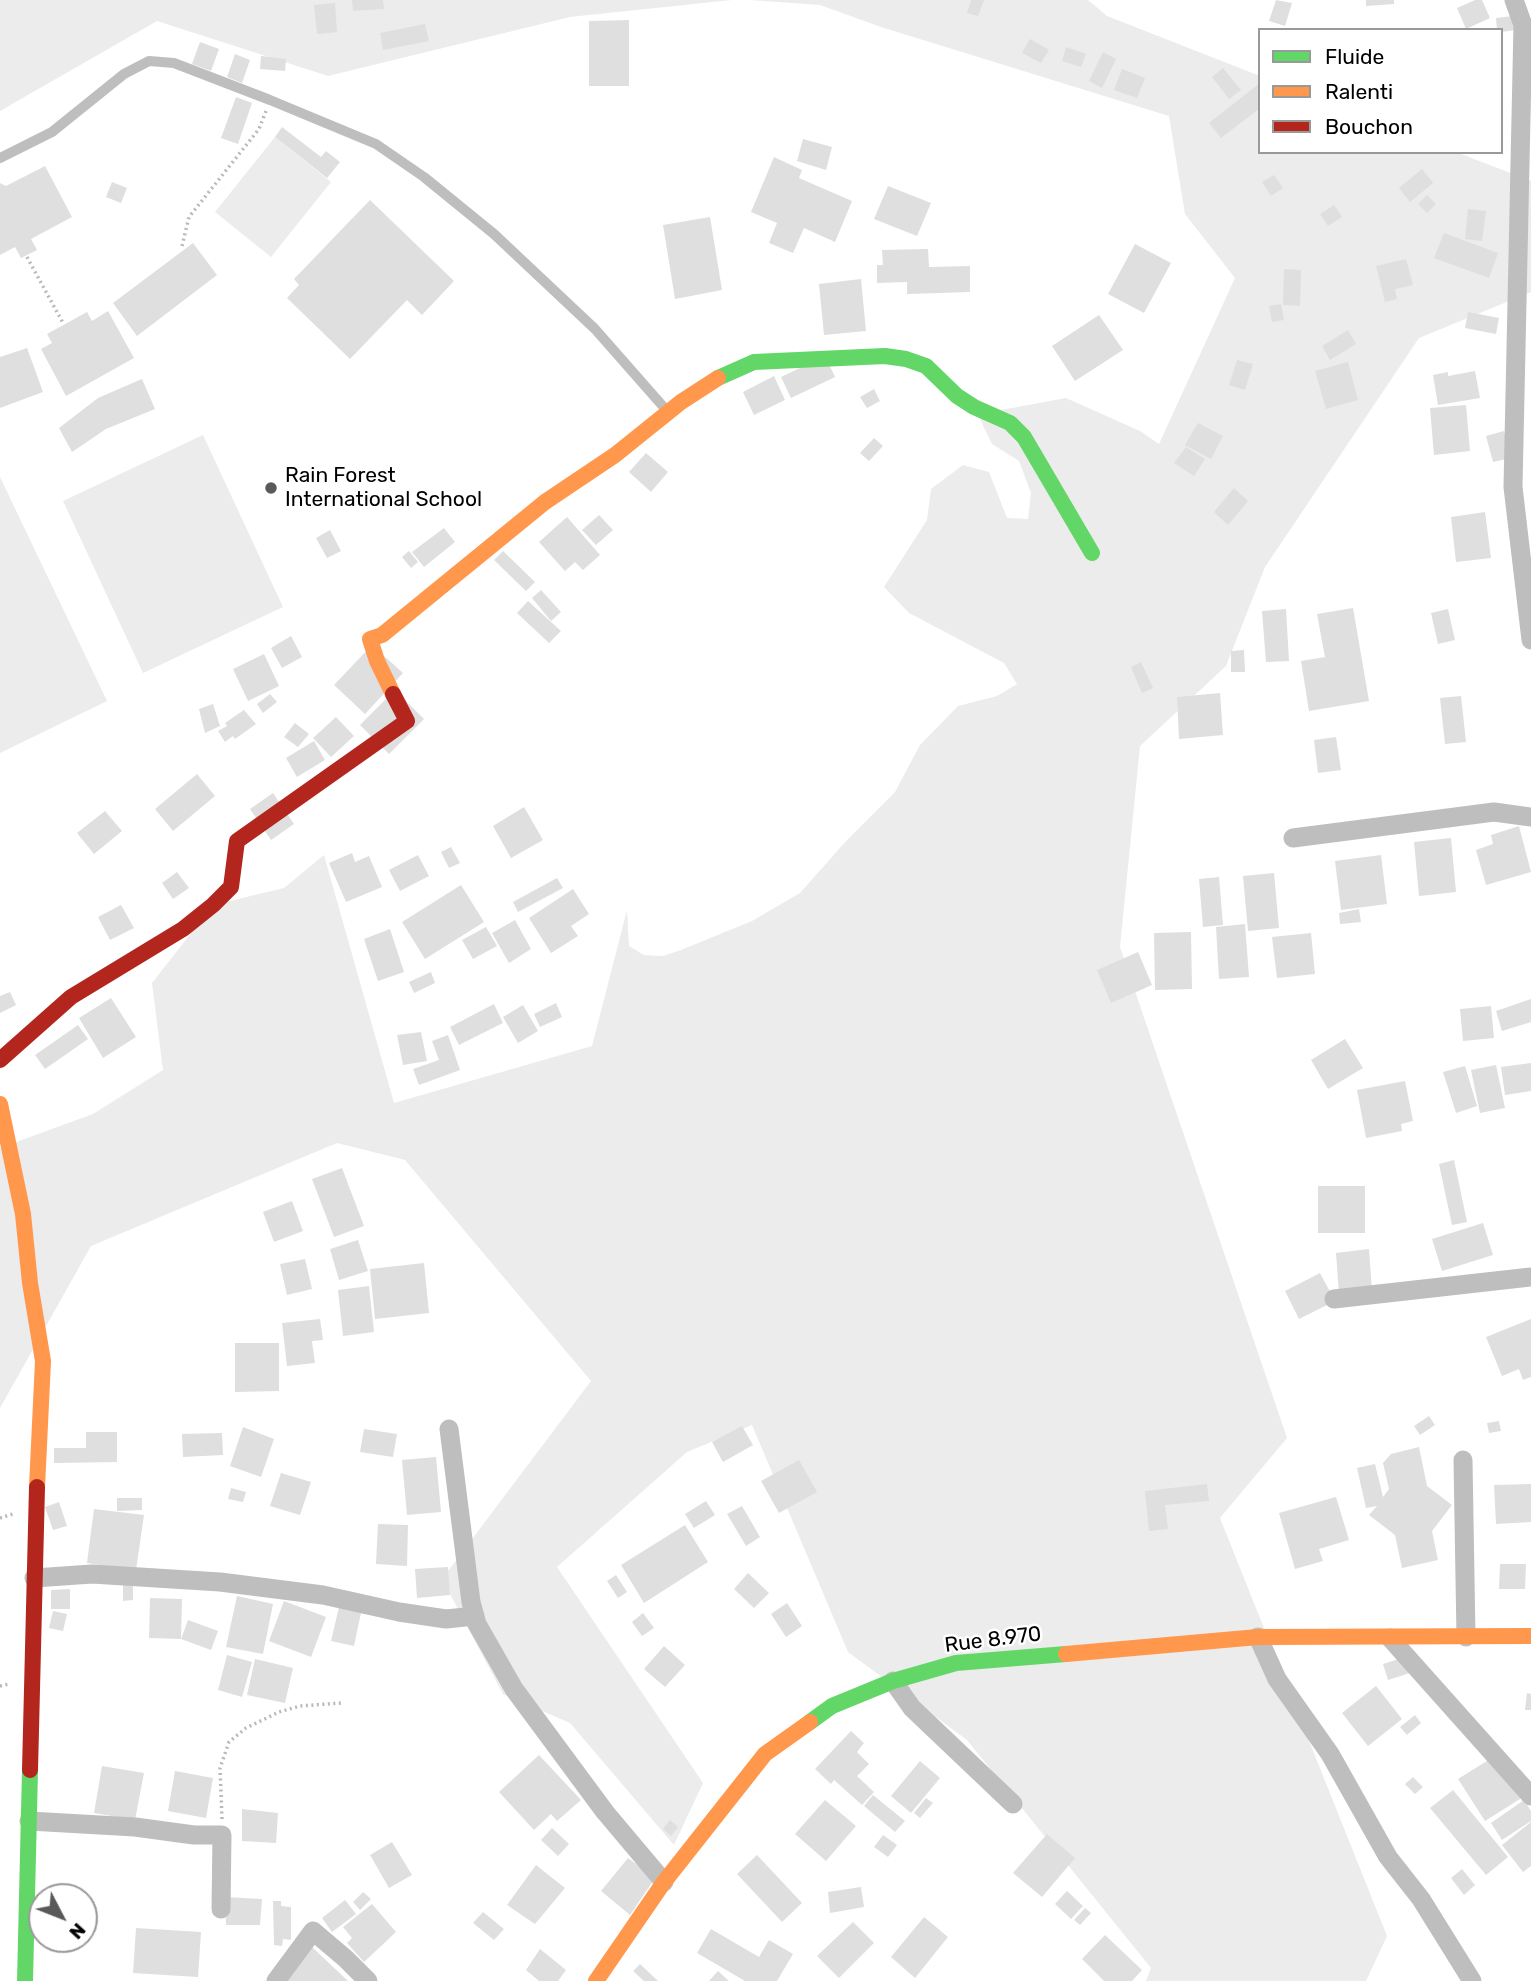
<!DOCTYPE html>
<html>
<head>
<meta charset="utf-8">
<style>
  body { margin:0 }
  #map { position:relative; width:1531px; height:1981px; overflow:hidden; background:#fff; font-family:Rubik,sans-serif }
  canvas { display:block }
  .legend { position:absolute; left:1258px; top:28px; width:245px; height:126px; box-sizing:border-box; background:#fff; border:2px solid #999; margin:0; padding:9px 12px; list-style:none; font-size:21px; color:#000 }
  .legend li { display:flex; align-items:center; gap:14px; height:35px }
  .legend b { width:35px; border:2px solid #999 }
  .north { position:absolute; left:28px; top:1883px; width:70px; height:70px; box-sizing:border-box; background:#fff; border:2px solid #999; border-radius:50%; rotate:132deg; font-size:19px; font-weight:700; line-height:28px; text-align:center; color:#000 }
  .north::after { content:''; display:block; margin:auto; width:24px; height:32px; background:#595959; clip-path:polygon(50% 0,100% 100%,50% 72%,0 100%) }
</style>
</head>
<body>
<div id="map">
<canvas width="1531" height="1981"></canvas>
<ul class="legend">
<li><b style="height:9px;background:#63d668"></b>Fluide</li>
<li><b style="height:9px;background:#ff974d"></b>Ralenti</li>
<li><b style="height:9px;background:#b3261e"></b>Bouchon</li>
</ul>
<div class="north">N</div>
</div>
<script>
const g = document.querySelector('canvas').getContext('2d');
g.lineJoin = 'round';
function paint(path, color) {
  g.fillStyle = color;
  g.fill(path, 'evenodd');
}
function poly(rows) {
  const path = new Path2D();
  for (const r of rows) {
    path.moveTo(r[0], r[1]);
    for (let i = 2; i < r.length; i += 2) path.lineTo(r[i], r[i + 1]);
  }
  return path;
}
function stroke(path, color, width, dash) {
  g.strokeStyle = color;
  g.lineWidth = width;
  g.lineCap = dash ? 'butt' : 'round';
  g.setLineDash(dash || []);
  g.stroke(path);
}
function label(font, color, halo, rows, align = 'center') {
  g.font = font + ' Rubik,sans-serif';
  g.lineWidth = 5;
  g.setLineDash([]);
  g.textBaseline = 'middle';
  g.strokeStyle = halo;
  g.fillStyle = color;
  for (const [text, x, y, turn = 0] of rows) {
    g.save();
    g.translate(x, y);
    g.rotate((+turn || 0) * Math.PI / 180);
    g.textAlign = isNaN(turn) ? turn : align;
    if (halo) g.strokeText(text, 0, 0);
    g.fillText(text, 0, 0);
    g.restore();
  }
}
const green = poly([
  [0,0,732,0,570,17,328,76,157,21,0,111],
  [750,0,1088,0,1107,16,1260,76,1260,152,1456,152,1531,181,1531,292,1419,338,1265,567,1226,666,1140,746,1120,947,1287,1438,1220,1518,1387,1936,1366,1981,1146,1981,1151,1968,967,1740,848,1652,752,1425,687,1452,557,1567,703,1783,674,1845,570,1723,503,1694,442,1579,591,1381,405,1160,337,1143,91,1246,0,1408,0,1148,93,1114,163,1070,152,983,213,905,284,888,324,855,394,1103,592,1046,627,910,629,946,644,955,663,956,681,950,752,921,800,893,847,840,895,792,920,745,958,706,997,696,1017,684,1004,663,909,613,884,587,927,520,931,489,963,465,989,472,1007,518,1028,519,1031,493,1019,461,992,444,974,407,990,412,1066,398,1140,431,1159,444,1235,278,1185,214,1169,116,881,27,820,5],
  [275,137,331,182,271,257,215,212],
  [203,435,283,607,143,673,63,501],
  [0,477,107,701,0,753]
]);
const building = poly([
  [352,0,383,0,384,9,353,11],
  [971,0,984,0,978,16,967,13],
  [1276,0,1292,3,1285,26,1269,21],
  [1366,0,1394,0,1394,4,1366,6],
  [1475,0,1482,0,1490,18,1466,29,1457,8],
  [335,3,337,32,317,34,314,5],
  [1522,15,1523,29,1501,32,1501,30,1497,30,1496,18],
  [629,20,629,86,589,86,589,21],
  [425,24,429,41,383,50,380,33],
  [1030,39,1049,50,1041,63,1022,53],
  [200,42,219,49,211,71,192,64],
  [1066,47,1086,54,1081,67,1062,61],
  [1103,52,1116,59,1102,88,1089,81],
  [235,54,250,60,242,83,227,77],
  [261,56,286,59,285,71,260,69],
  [1223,68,1241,90,1229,99,1212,77],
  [1122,69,1145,78,1137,98,1114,90],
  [1260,83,1260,108,1221,138,1209,123],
  [236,97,252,103,238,144,221,138],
  [282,127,321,157,326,151,340,162,327,178,275,137],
  [803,139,832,147,826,170,797,161],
  [774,157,802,170,799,178,852,201,835,242,804,228,793,253,769,243,777,223,751,212],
  [45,166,72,217,31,239,37,250,21,258,15,247,0,255,0,183,6,186],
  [1422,169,1433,183,1410,202,1399,188],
  [1274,175,1283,188,1271,196,1262,182],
  [112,182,127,188,121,203,106,197],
  [888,186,931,203,917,236,874,219],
  [1427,195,1436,204,1427,213,1418,204],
  [370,200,454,281,422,315,407,300,350,359,287,298,299,285,294,279],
  [1334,205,1342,217,1328,226,1320,214],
  [1468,209,1486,211,1482,241,1465,239],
  [710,217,722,290,675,299,663,225],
  [1444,233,1498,253,1489,278,1434,258],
  [193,243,217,275,137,336,113,303],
  [1135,244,1171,263,1144,313,1108,294],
  [928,249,929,267,970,266,970,292,907,294,907,282,877,283,877,265,883,265,882,250],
  [1406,259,1413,285,1395,289,1397,299,1385,302,1376,266],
  [1284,269,1301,270,1300,306,1283,305],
  [861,279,866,331,824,335,819,284],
  [1281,304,1284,320,1272,322,1269,306],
  [108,311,134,358,66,396,41,349,52,343,47,334,87,312,92,321],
  [1468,312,1499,318,1496,334,1465,328],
  [1099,315,1123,350,1075,381,1052,346],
  [1348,330,1356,344,1330,360,1322,346],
  [27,348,43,392,0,408,0,357],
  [825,356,835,377,791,398,781,377],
  [1237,360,1253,364,1245,390,1229,385],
  [1348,362,1358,400,1326,409,1315,371],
  [1475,371,1480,398,1438,405,1433,375,1448,372,1448,376],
  [774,376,785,400,754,415,743,392],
  [142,379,155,409,106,429,72,452,59,428,98,398],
  [874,389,880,401,867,408,860,397],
  [1466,405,1470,451,1434,455,1430,408],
  [1198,423,1223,436,1211,459,1185,445],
  [1504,431,1511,458,1493,462,1486,436],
  [874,438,883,446,869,461,860,453],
  [1186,447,1205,459,1194,476,1174,463],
  [646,453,668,472,651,492,629,472],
  [1234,488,1248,501,1228,525,1214,512],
  [1485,512,1491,558,1456,562,1451,517],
  [599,515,613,530,596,545,582,530],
  [567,517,600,555,583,570,575,562,565,571,539,542],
  [444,528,455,542,424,567,412,552],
  [330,530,341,551,327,558,316,538],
  [409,551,418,562,411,568,402,557],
  [503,551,535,582,526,591,494,560],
  [541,590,561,612,551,621,532,598],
  [528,601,561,631,549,643,517,613],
  [1353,608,1369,701,1309,711,1301,661,1325,657,1317,614],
  [1286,609,1289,661,1266,662,1262,611],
  [1448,609,1455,640,1438,644,1431,613],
  [291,636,302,657,282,668,271,648],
  [372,645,403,673,365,714,334,685],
  [1244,650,1245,672,1231,672,1231,651],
  [264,654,279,686,248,701,233,669],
  [1141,662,1153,688,1142,693,1131,667],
  [395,690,424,719,389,754,360,725],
  [1220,693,1223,735,1179,739,1177,697],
  [270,694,277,702,263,713,257,704],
  [1461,696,1466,742,1445,744,1440,698],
  [213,704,220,726,205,733,199,709],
  [244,710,256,724,235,739,233,736,225,742,218,731,227,726,225,723],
  [336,717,354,736,331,757,313,738],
  [295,723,309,734,298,747,284,737],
  [1336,737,1341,770,1318,773,1314,740],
  [314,741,325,760,297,777,286,758],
  [197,774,215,796,173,831,155,809],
  [273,793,294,824,271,840,250,809],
  [524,807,543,840,511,858,493,826],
  [105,811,122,831,94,854,77,833],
  [1519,826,1531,872,1486,885,1476,850,1493,844,1491,835],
  [1451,838,1456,892,1419,896,1414,842],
  [451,847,460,863,449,868,441,852],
  [352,853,355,862,369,856,382,887,346,902,329,863],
  [418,855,429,876,400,891,389,870],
  [1381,855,1387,904,1341,910,1335,861],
  [177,872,189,888,173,899,162,883],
  [1274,873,1279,928,1248,931,1243,876],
  [1219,877,1223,925,1203,927,1199,879],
  [557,878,563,888,518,912,513,902],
  [461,885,484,922,425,959,402,922],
  [573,889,589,914,571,926,578,936,551,953,529,918],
  [121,905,134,928,110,940,98,917],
  [1359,909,1361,922,1340,924,1339,913],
  [515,920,531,949,509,963,492,933],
  [1245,924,1249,977,1219,979,1216,927],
  [486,927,497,946,473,959,462,940],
  [390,929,404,972,378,981,364,939],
  [1191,932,1192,989,1155,990,1154,933],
  [1311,933,1315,974,1277,978,1272,937],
  [1138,952,1152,985,1111,1003,1097,970],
  [431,972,435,983,414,993,409,982],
  [10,992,16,1005,0,1013,0,996],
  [111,998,136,1037,103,1058,79,1018],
  [1531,999,1531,1022,1502,1031,1496,1011],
  [556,1003,562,1017,540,1027,534,1014],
  [494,1004,503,1023,459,1045,450,1027],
  [523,1005,538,1031,518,1043,503,1017],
  [1491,1006,1494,1038,1463,1041,1460,1009],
  [78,1025,88,1039,45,1069,35,1055],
  [421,1032,427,1061,403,1065,397,1035],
  [448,1035,460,1070,419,1085,413,1069,439,1060,432,1041],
  [1345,1039,1363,1068,1328,1089,1311,1060],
  [1531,1063,1531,1091,1505,1095,1501,1067],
  [1496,1065,1505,1108,1480,1113,1471,1070],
  [1465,1066,1477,1106,1456,1113,1443,1072],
  [1405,1081,1413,1121,1401,1124,1402,1131,1366,1138,1357,1090],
  [1454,1160,1467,1222,1452,1225,1439,1164],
  [342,1168,364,1226,334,1237,312,1179],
  [1318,1186,1365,1186,1365,1233,1318,1233],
  [292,1201,303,1231,274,1242,263,1212],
  [1483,1223,1493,1255,1442,1271,1432,1239],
  [358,1240,368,1271,339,1280,330,1249],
  [1369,1249,1372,1291,1339,1294,1336,1253],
  [305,1259,312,1289,287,1295,280,1264],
  [424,1263,429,1313,375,1319,370,1269],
  [1320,1273,1335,1301,1299,1319,1285,1291],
  [369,1286,374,1332,343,1336,338,1290],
  [320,1319,323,1340,312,1341,315,1363,287,1366,282,1323],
  [1531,1319,1531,1377,1523,1380,1519,1369,1502,1376,1486,1337],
  [235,1343,279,1343,279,1391,235,1392],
  [1429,1416,1435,1425,1420,1435,1414,1426],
  [1499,1421,1501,1431,1489,1433,1487,1423],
  [742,1426,753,1445,723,1462,712,1442],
  [243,1427,274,1439,261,1477,230,1466],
  [364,1429,397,1434,393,1457,360,1452],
  [86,1432,117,1432,117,1462,54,1463,54,1448,86,1448],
  [222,1433,223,1455,183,1457,182,1434],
  [1419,1447,1427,1486,1452,1505,1432,1531,1438,1560,1402,1568,1395,1535,1369,1515,1377,1506,1366,1508,1357,1468,1375,1464,1383,1497,1389,1489,1383,1463,1391,1454],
  [436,1457,441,1512,407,1515,402,1460],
  [799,1460,817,1492,779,1513,761,1481],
  [281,1473,311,1482,300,1515,270,1506],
  [1207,1484,1209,1501,1165,1505,1168,1529,1149,1531,1145,1491],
  [1531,1484,1531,1522,1496,1524,1494,1485],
  [231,1488,246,1492,243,1502,228,1499],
  [1336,1497,1349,1540,1319,1549,1323,1561,1295,1569,1279,1513],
  [117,1498,142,1498,142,1510,117,1511],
  [706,1501,715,1515,694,1528,685,1514],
  [59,1502,67,1526,53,1530,45,1507],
  [742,1506,760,1537,746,1546,727,1514],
  [94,1509,144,1515,136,1570,87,1563],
  [378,1524,408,1525,407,1566,376,1564],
  [685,1525,708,1562,644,1603,621,1565],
  [1500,1564,1526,1564,1525,1589,1499,1589],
  [448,1567,450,1595,417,1598,415,1569],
  [748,1573,769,1593,754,1608,734,1589],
  [616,1575,627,1592,618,1598,607,1581],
  [133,1583,133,1600,123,1601,123,1584],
  [70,1589,70,1609,51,1609,51,1590],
  [237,1596,273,1604,263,1654,226,1647],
  [150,1598,182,1599,181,1639,149,1638],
  [284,1601,326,1617,311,1657,269,1641],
  [787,1603,802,1626,786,1637,771,1614],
  [339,1607,361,1613,354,1646,331,1641],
  [53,1611,67,1614,63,1631,49,1628],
  [643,1613,654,1628,642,1636,632,1622],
  [188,1620,218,1631,211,1650,181,1639],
  [664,1646,685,1665,665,1687,644,1669],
  [227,1655,252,1662,242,1697,218,1690],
  [1408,1656,1413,1672,1388,1680,1383,1664],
  [255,1659,293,1668,285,1703,247,1695],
  [1376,1686,1402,1719,1368,1746,1342,1713],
  [1527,1693,1531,1694,1531,1710,1525,1710],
  [1415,1715,1421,1723,1407,1735,1400,1727],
  [851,1731,864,1743,857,1752,869,1764,857,1776,874,1792,862,1805,834,1780,831,1784,815,1769],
  [1498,1754,1528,1794,1485,1821,1458,1779],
  [539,1755,581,1800,557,1821,551,1814,534,1830,499,1792],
  [920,1761,940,1778,911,1813,891,1796],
  [102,1766,144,1773,135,1820,94,1813],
  [175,1771,213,1778,206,1818,168,1811],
  [1413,1777,1423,1787,1415,1794,1405,1784],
  [1453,1790,1508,1857,1486,1875,1430,1808],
  [873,1795,905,1821,895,1832,864,1806],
  [926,1798,933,1803,920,1818,914,1813],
  [825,1800,856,1826,826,1861,795,1834],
  [1524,1800,1531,1811,1531,1821,1502,1840,1491,1823],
  [242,1809,278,1813,276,1843,242,1841],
  [670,1820,678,1827,671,1836,663,1829],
  [1531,1822,1531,1866,1523,1872,1502,1845],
  [552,1828,569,1844,558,1856,541,1840],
  [1047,1834,1075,1858,1042,1897,1013,1873],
  [883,1835,897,1845,888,1857,874,1847],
  [392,1842,412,1875,389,1888,370,1855],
  [757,1855,802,1903,782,1922,737,1874],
  [628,1858,655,1878,630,1915,601,1891],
  [536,1865,565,1888,535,1924,507,1905],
  [1462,1869,1475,1885,1464,1895,1451,1878],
  [861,1887,864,1907,830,1913,828,1892],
  [1067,1891,1083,1906,1071,1919,1055,1904],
  [363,1892,371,1899,360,1910,353,1902],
  [225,1897,262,1899,260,1925,226,1925],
  [345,1900,356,1914,332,1932,322,1918],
  [273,1901,281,1901,281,1906,291,1907,291,1940,283,1939,282,1946,274,1945],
  [372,1904,396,1932,364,1962,347,1943,352,1938,343,1927],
  [1085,1908,1091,1913,1080,1925,1074,1920],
  [483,1912,504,1929,494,1940,473,1923],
  [924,1917,948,1937,915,1978,891,1957],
  [853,1922,874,1943,839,1978,817,1956],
  [136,1928,201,1932,198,1977,133,1973],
  [711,1929,759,1957,769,1940,793,1954,777,1981,745,1981,697,1953],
  [1105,1935,1142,1970,1132,1981,1104,1981,1082,1959],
  [312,1947,348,1981,287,1981],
  [540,1949,566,1970,558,1981,539,1981,526,1970],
  [640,1964,658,1981,644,1981,633,1971],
  [718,1971,729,1981,709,1981]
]);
const path = poly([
  [182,246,189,217,259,129,266,111],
  [27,257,63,323],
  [0,1518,13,1514],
  [0,1686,9,1684],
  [222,1819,220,1768,229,1742,246,1728,279,1712,300,1706,341,1703]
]);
const lane = poly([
  [0,158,52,132,124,74,149,61,174,63,270,100,376,144,424,177,494,234,595,329,668,412]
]);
const street = poly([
  [1514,0,1523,25,1513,487,1531,640],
  [1293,838,1494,812,1531,817],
  [1334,1299,1531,1277],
  [449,1429,471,1602,477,1624,514,1689,605,1812,664,1882],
  [1463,1460,1466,1637],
  [34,1578,92,1574,220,1582,323,1595,399,1612,446,1619,475,1616],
  [1258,1637,1277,1679,1330,1754,1388,1857,1421,1899,1472,1981],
  [1390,1638,1531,1796],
  [893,1681,912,1708,1013,1804],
  [29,1821,135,1827,194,1835,222,1835,221,1909],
  [276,1981,313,1931,346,1959,368,1981]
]);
const fast = poly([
  [718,378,754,362,885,356,906,359,926,366,957,396,974,407,1010,423,1024,437,1092,553],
  [810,1722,832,1706,893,1681,956,1663,1066,1654],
  [25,1981,30,1770]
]);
const slow = poly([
  [393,694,377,661,370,639,382,635,545,502,615,455,681,402,718,378],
  [0,1104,23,1214,30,1283,43,1361,37,1487],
  [1066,1654,1258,1637,1531,1636],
  [596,1981,664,1882,765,1754,810,1722]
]);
const jam = poly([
  [0,1060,71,997,183,929,213,905,231,887,237,841,407,721,393,694],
  [30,1770,37,1487]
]);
const markers = [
  [271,488,7,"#595959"]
];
const poiNames = [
  ["Rain Forest",285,476],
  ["International School",285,500]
];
const streetNames = [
  ["Rue 8.970",993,1640,-7]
];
paint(green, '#ececec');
paint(building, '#dfdfdf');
stroke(path, '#b9b9b9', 3.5, [2, 3.5]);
stroke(lane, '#bebebe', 10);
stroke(street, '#bebebe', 19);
stroke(fast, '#63d668', 16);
stroke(slow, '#ff974d', 16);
stroke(jam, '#b3261e', 16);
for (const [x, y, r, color] of markers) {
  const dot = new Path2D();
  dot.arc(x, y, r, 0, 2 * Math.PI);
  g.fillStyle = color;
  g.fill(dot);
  stroke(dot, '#fff', 2.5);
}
label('21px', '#000', '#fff', poiNames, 'left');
label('21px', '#000', '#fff', streetNames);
</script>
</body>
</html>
